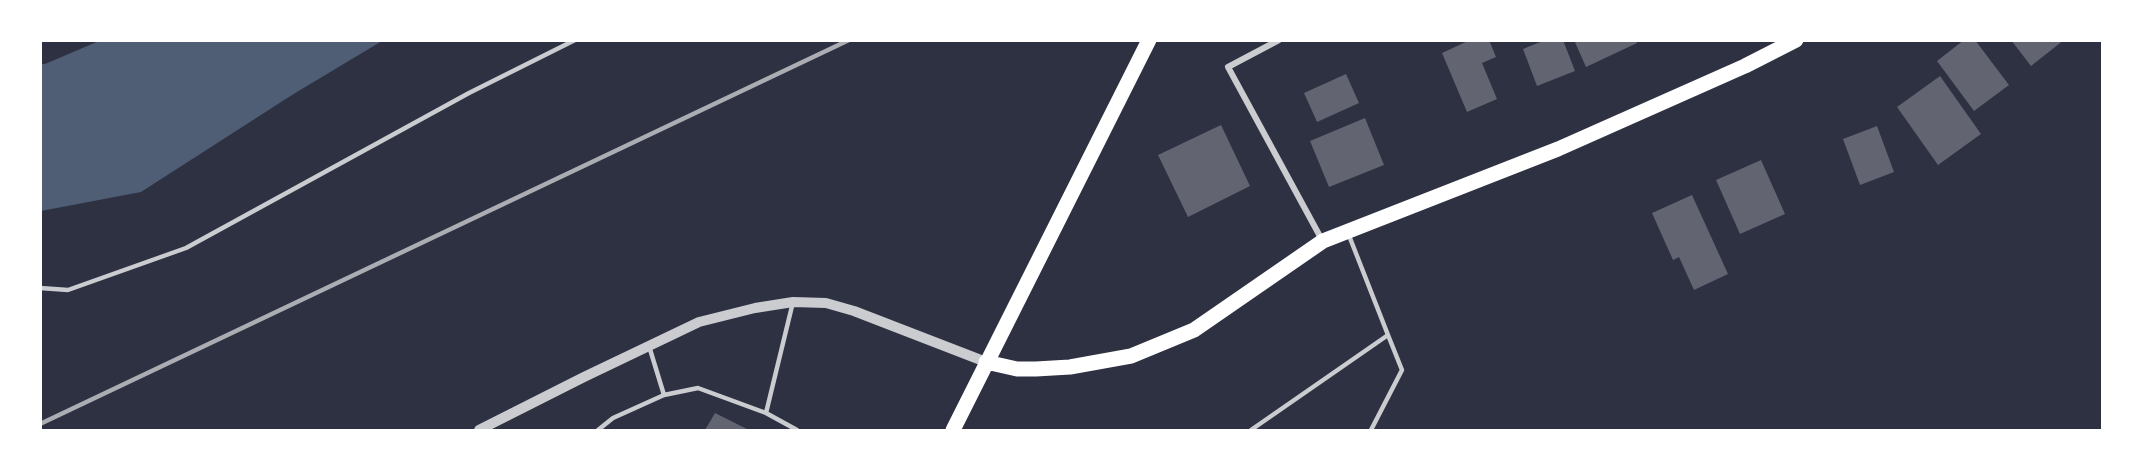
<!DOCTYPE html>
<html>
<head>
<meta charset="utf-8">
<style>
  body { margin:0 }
  #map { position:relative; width:2143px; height:471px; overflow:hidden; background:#2d3142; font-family:"Sofia Sans Condensed",sans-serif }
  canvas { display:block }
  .frame { position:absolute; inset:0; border:42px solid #fff; pointer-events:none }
</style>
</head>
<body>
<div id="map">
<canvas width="2143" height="471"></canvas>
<div class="frame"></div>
</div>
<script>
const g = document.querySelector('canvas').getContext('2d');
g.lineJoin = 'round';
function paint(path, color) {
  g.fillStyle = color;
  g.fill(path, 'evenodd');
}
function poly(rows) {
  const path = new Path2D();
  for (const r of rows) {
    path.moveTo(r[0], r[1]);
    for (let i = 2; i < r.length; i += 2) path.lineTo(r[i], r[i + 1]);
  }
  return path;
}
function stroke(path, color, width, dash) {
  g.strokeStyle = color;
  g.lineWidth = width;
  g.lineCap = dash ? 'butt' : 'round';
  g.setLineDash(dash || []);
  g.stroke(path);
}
const water = poly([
  [99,41,99,40,382,41,292,95,141,192,41,211,41,64,45,64]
]);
const building = poly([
  [1470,40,1489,40,1496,57,1482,63,1497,99,1467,112,1442,53],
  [1545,40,1563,40,1575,71,1537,86,1523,49],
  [1574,40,1636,40,1637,43,1586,67],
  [1964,40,1975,40,2009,85,1974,111,1937,61],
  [2011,40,2064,40,2031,66],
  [1346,74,1359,103,1317,122,1304,93],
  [1940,76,1981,134,1938,165,1897,107],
  [1365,118,1384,165,1329,187,1310,141],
  [1221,125,1250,186,1188,217,1158,155],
  [1877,126,1894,172,1860,185,1843,139],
  [1761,160,1785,214,1740,234,1716,180],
  [1692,195,1728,274,1694,290,1679,257,1673,260,1652,213],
  [715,413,749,430,705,430]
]);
const service = poly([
  [40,288,68,290,186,248,469,93,575,40],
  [793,302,766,413,797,430],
  [649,346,664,395],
  [598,430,613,418,664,395,698,388,766,413],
  [1251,430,1388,335,1348,233],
  [1371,430,1402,370,1388,335]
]);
const minor = poly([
  [1279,40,1228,67,1322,240]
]);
const tertiary = poly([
  [479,430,584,377,699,322,755,308,793,302,826,303,854,311,986,362]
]);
const primary = poly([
  [986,362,1017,369,1036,369,1070,367,1131,356,1194,330,1323,241,1558,149,1745,66,1796,40],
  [953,430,1149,40]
]);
const rail = poly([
  [40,424,849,40]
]);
paint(water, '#4f5d75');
paint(building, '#626471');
stroke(service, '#caccd0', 4.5);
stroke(minor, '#caccd0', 6);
stroke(tertiary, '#caccd0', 10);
stroke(primary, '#fff', 15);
stroke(rail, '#abadb3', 4.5);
</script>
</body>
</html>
